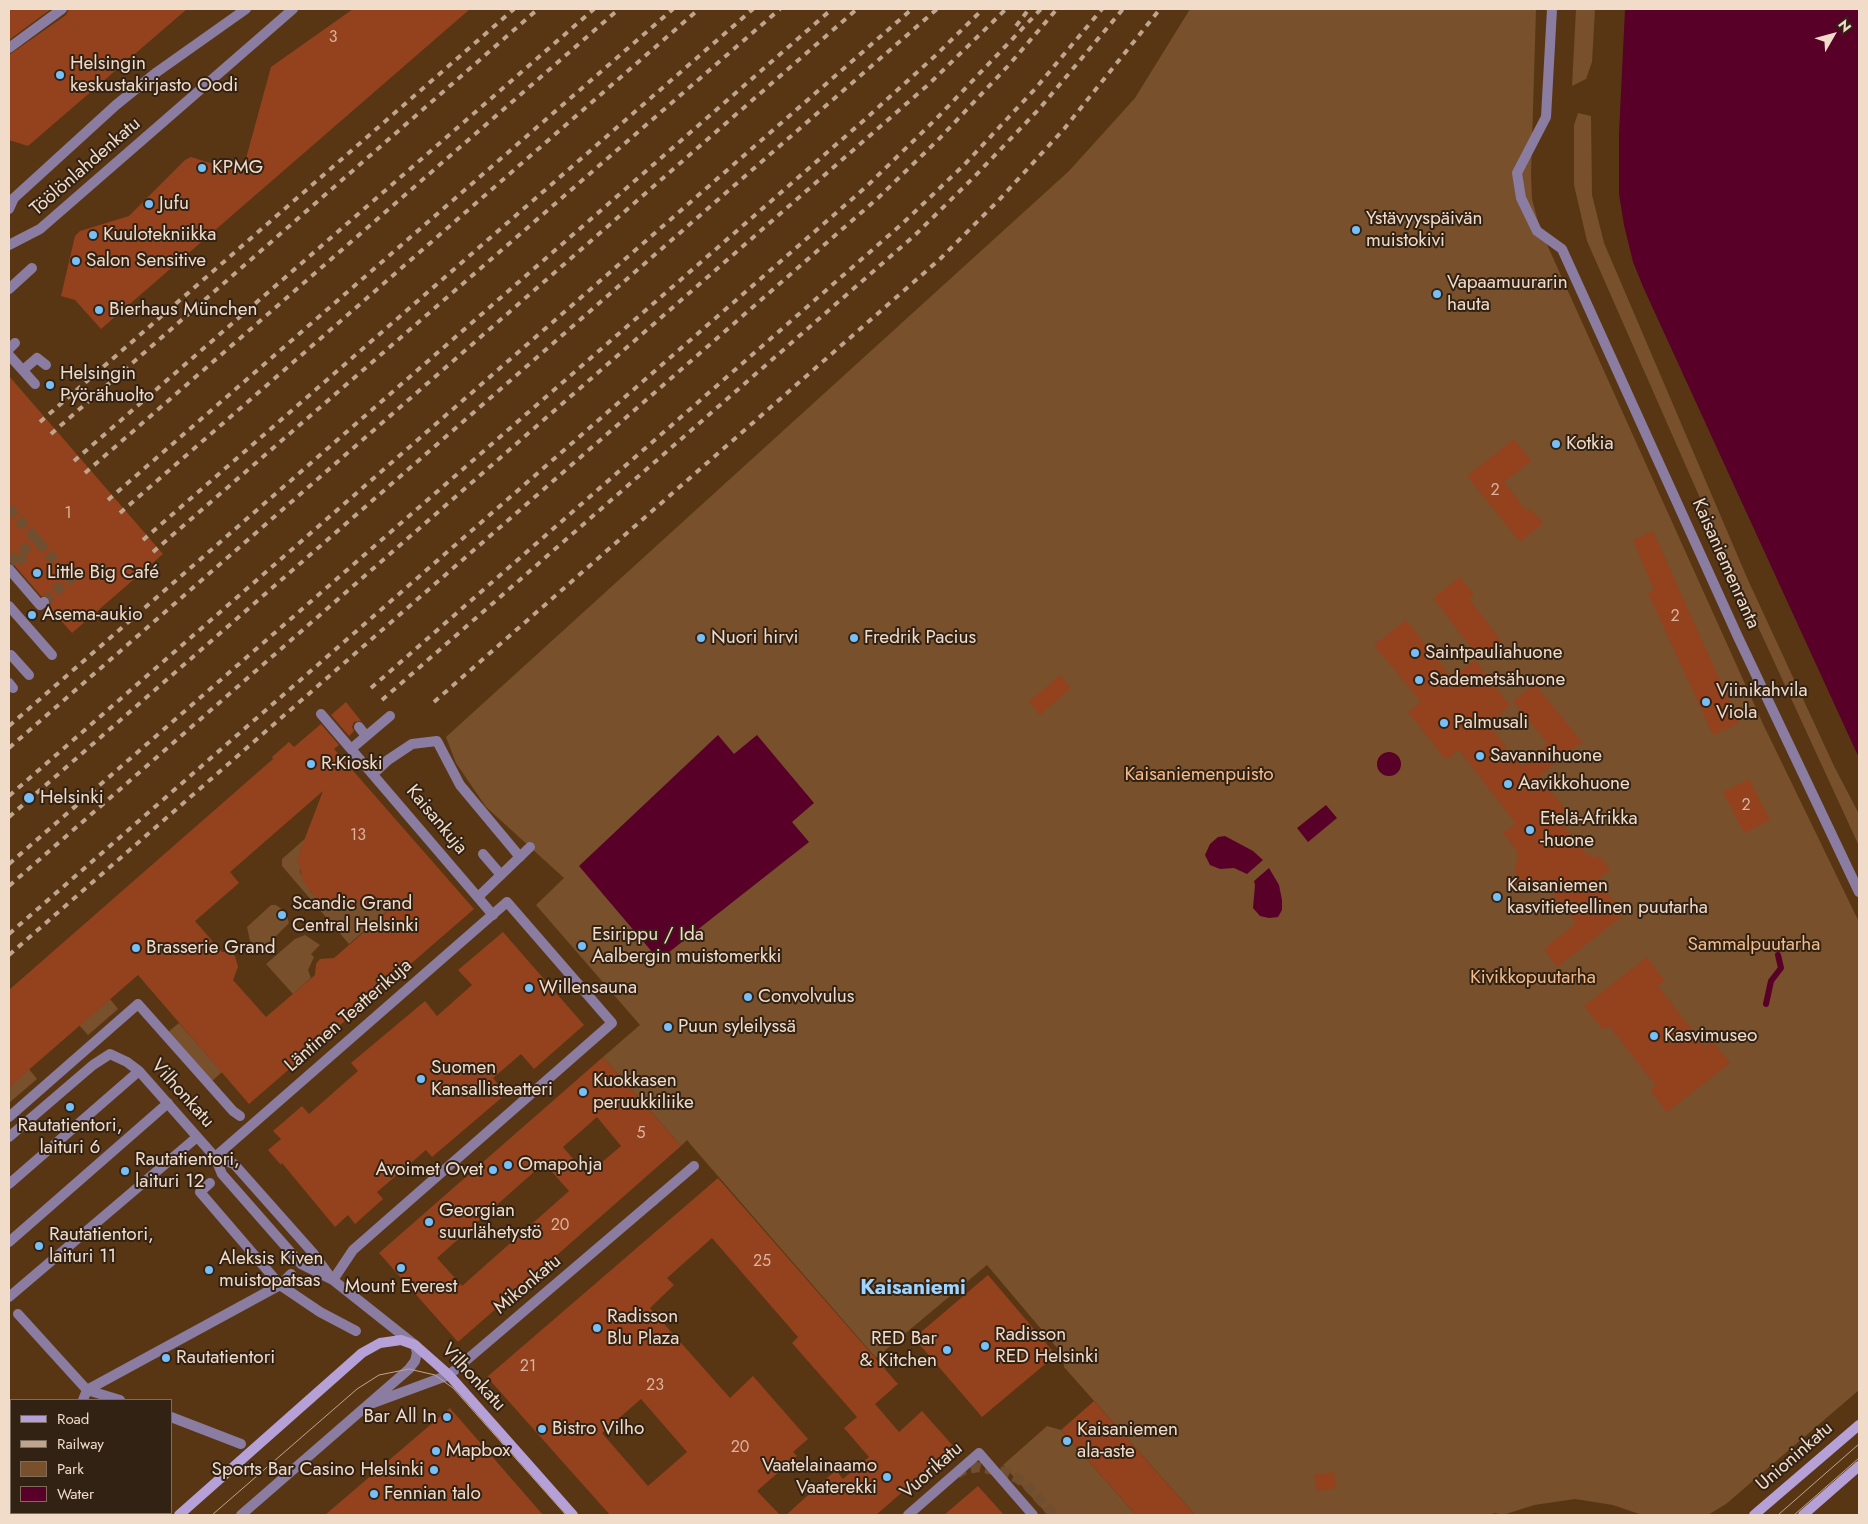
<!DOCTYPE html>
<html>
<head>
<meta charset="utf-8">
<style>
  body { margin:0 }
  #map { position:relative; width:1868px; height:1524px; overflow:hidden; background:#583614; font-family:Jost,sans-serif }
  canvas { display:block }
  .frame { position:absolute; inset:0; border:10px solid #f1dbc9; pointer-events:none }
  .legend { position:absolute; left:10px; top:1399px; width:162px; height:115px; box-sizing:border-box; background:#322214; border:1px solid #7e6c5c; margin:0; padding:6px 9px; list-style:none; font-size:15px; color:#f1dbc9 }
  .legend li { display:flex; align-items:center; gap:10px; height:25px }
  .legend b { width:25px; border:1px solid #7e6c5c }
  .north { position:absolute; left:1808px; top:10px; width:50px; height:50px; -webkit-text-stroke:4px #322214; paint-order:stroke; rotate:52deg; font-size:14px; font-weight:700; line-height:20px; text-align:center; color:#f1dbc9 }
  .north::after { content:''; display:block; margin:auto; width:18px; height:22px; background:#f1dbc9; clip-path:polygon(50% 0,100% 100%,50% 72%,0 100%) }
</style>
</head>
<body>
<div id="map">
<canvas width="1868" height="1524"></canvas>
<div class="frame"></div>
<ul class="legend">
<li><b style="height:6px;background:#b5a0d8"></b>Road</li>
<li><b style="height:6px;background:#bfa58d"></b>Railway</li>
<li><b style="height:14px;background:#78502b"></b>Park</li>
<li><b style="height:14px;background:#580028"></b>Water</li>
</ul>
<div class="north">N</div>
</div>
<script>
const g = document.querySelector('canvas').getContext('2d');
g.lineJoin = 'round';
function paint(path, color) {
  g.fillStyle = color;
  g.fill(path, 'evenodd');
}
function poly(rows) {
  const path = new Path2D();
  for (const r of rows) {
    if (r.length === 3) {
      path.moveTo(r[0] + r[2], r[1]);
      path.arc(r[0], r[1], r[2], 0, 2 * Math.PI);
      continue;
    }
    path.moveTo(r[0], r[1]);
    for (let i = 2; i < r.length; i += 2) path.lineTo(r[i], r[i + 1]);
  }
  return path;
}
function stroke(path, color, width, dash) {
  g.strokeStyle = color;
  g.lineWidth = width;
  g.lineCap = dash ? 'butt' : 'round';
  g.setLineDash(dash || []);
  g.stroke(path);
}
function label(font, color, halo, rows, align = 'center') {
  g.font = font + ' Jost,sans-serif';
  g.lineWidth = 4;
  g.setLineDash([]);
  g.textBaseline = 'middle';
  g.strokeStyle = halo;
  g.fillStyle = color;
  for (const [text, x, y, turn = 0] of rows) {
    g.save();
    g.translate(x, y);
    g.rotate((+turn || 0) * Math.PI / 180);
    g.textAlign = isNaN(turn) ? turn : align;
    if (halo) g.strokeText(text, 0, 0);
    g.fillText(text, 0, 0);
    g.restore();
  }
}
const green = poly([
  [1190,9,1536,9,1531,175,1532,199,1540,229,1764,726,1859,922,1859,1390,1726,1504,1708,1515,1642,1515,1613,1505,1575,1499,1534,1505,1503,1515,1494,1513,1491,1515,1195,1515,1064,1367,1063,1355,987,1265,876,1358,691,1145,687,1140,681,1146,603,1057,640,1025,536,905,564,878,486,807,456,763,446,737,1069,171,1135,98],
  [1576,9,1595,9,1592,62,1586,79,1572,86],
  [1578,113,1591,116,1592,195,1604,243,1748,580,1834,766,1859,814,1859,846,1725,555,1587,241,1574,185,1574,125],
  [307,837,300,851,300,872,310,891,320,900,406,895,349,944,282,866,282,859],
  [271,905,276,905,286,912,289,923,269,943,260,946,250,941,247,927],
  [305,935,320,945,311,954,314,957,308,970,311,978,293,994,266,964,295,939],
  [110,999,118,1009,88,1035,79,1025],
  [179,1023,222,1072,211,1082,168,1032],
  [29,1069,37,1079,9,1103,9,1087],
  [1047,1426,1061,1430,1136,1515,1048,1515,1003,1465]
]);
const water = poly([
  [1625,9,1859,9,1859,758,1644,289,1633,262,1624,225,1619,194,1619,133],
  [718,735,734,754,757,735,814,803,792,822,809,842,659,960,579,866],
  [1389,764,12],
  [1326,805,1337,818,1308,842,1297,828],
  [1225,836,1253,851,1263,860,1247,874,1234,868,1220,869,1210,865,1205,855,1210,844,1218,837],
  [1269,868,1279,885,1282,900,1282,910,1278,917,1269,918,1260,916,1253,908,1255,885,1254,881]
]);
const stream = poly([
  [1766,1004,1771,981,1781,968,1778,955]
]);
const building = poly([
  [9,9,51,9,9,40],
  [69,9,187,9,28,146,9,140,9,55,66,15],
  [353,9,470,9,101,329,75,300,61,296,75,236,80,231,129,216,185,160,191,157,242,173,271,67],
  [9,376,163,554,72,633,49,607,51,602,49,598,41,596,14,565,9,562],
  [1514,439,1531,461,1504,482,1527,511,1531,509,1543,523,1520,542,1467,476],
  [1653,531,1739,723,1713,735,1648,593,1654,590,1633,540],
  [1460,577,1474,595,1469,598,1501,641,1479,658,1433,598],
  [1406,620,1452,678,1475,660,1510,706,1488,724,1521,766,1548,744,1513,701,1535,684,1582,742,1539,776,1566,810,1560,815,1564,821,1561,823,1587,855,1590,853,1594,859,1599,855,1610,870,1597,880,1624,915,1557,967,1544,949,1576,923,1546,886,1537,889,1528,889,1519,882,1515,872,1518,852,1503,833,1516,824,1459,750,1446,760,1408,712,1421,702,1374,645],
  [1060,675,1071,688,1040,715,1029,702],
  [346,702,361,721,354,722,352,727,354,731,349,736,331,715],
  [321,724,339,745,334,749,474,909,249,1104,138,975,9,1087,9,990,273,759,272,757,289,742,294,747],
  [323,791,300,851,298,860,303,881,310,891,320,900,332,905,344,906,403,898,334,958,320,959,316,964,315,975,266,1017,233,980,238,967,235,956,229,952,222,952,195,921,239,883,230,872],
  [1749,779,1770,820,1744,833,1723,792],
  [503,932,584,1025,534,1069,521,1054,493,1078,506,1094,432,1157,426,1150,377,1192,383,1199,355,1224,348,1215,335,1227,282,1163,281,1165,268,1150,281,1139,273,1131,302,1106,309,1114,358,1071,351,1063,425,1001,437,1016,472,985,458,970],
  [1647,957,1665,981,1658,986,1705,1046,1713,1041,1730,1063,1667,1112,1650,1090,1656,1086,1609,1026,1603,1030,1584,1006],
  [603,1057,681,1146,458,1342,379,1253],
  [597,1117,621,1146,587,1175,563,1147],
  [544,1163,569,1191,462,1286,437,1258],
  [718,1178,898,1384,875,1404,899,1432,922,1411,954,1447,876,1515,786,1515,836,1470,843,1479,869,1457,844,1428,857,1417,792,1343,798,1337,712,1238,667,1278,674,1285,650,1308,730,1398,753,1376,808,1439,793,1452,797,1456,757,1491,780,1515,610,1515,487,1377],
  [641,1399,687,1452,648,1486,602,1433],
  [988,1275,1056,1355,982,1417,914,1338],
  [1094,1401,1195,1515,1136,1515,1061,1430],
  [450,1408,543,1515,325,1515,388,1461],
  [1334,1472,1336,1488,1317,1491,1314,1475],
  [978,1486,1004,1515,944,1515]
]);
const pedestrianTunnel = poly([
  [9,508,70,579],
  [18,555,27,565],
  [10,562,40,536],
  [44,602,74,575]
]);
const minorTunnel = poly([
  [957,1474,963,1470,978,1467,1009,1473,1026,1484,1054,1515]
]);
const pedestrian = poly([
  [9,48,62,9],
  [9,289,32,268],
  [9,349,15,343],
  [9,355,35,384],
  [23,370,37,358,46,365],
  [9,569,40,605,44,602],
  [9,606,52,655],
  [11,655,29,675],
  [9,683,13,688],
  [321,714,493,915],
  [359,727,366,736],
  [351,749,390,716],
  [373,774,388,760,412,744,437,741,460,785,520,857],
  [483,854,501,875],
  [478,897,530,847],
  [9,1117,138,1004,233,1111,240,1116],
  [210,1183,200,1192,280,1285,320,1312,356,1331],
  [653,1201,694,1166],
  [18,1314,87,1390,83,1400],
  [120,1400,87,1390,280,1285,291,1274],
  [171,1417,241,1444],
  [34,1515,35,1513]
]);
const minor = poly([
  [1552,9,1546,117,1517,173,1521,198,1537,231,1562,249,1738,637,1859,892],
  [9,209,14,198,116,105,157,72,246,9],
  [9,245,40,229,293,9],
  [9,1137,93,1065,110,1054,127,1062,139,1071,215,1157,222,1174,301,1264,333,1280,415,1345,417,1353,415,1361,409,1369,241,1515],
  [215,1157,507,902,612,1023,353,1250,333,1280],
  [215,1157,234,1164,313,1253,331,1278],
  [9,1184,139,1071],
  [9,1242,168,1103],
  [9,1297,197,1137],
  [373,1403,449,1375,653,1201],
  [908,1515,979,1453,1033,1515]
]);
const secondary = poly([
  [179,1515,362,1353,380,1343,401,1340,415,1345,449,1375,573,1515],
  [1754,1515,1859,1425],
  [1803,1515,1859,1466]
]);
const tram = poly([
  [212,1515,357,1389,379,1375,409,1369,435,1375,453,1388,566,1515],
  [1778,1515,1859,1444],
  [1794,1515,1859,1458]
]);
const rail = poly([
  [1016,26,1029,9],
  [40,422,514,9],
  [51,434,538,9],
  [74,461,594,9],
  [85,473,619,9],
  [108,500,673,9],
  [120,513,699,9],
  [143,540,753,9],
  [153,552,780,9],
  [371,688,903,223,964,165,1035,89,1102,9],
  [382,700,915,235,975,176,1040,108,1123,9],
  [434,702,940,259,999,200,1064,129,1160,9],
  [9,726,832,9],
  [9,748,857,9],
  [9,796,912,9],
  [9,817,937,9],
  [9,864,862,122,935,56,983,9],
  [9,886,929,84,1006,9],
  [9,934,867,186,937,118,1041,9],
  [9,955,878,198,938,140,1008,66,1057,9]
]);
const markers = [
  [60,75,5,"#76c0f7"],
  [202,168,5,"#76c0f7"],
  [149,204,5,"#76c0f7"],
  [1356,230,5,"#76c0f7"],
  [93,235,5,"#76c0f7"],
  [76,261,5,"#76c0f7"],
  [1437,294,5,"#76c0f7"],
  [99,310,5,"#76c0f7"],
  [50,385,5,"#76c0f7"],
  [1556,444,5,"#76c0f7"],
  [37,573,5,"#76c0f7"],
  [32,615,5,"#76c0f7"],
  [701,638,5,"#76c0f7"],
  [854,638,5,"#76c0f7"],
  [1415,653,5,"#76c0f7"],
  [1419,680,5,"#76c0f7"],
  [1706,702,5,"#76c0f7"],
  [1444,723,5,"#76c0f7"],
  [1480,756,5,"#76c0f7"],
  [311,764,5,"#76c0f7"],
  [1508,784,5,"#76c0f7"],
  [29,798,6,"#76c0f7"],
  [1530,830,5,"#76c0f7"],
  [1497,897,5,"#76c0f7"],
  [282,915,5,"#76c0f7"],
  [582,946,5,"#76c0f7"],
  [136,948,5,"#76c0f7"],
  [529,988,5,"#76c0f7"],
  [748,997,5,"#76c0f7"],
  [668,1027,5,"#76c0f7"],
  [1654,1036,5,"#76c0f7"],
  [421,1079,5,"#76c0f7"],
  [583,1092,5,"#76c0f7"],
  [70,1107,5,"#76c0f7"],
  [508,1165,5,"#76c0f7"],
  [493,1170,5,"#76c0f7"],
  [125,1171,5,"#76c0f7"],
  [429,1222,5,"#76c0f7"],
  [39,1246,5,"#76c0f7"],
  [401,1268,5,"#76c0f7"],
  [209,1270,5,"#76c0f7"],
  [597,1328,5,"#76c0f7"],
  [985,1346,5,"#76c0f7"],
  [947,1350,5,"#76c0f7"],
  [166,1358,5,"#76c0f7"],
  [447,1417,5,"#76c0f7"],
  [542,1429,5,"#76c0f7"],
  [1067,1441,5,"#76c0f7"],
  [436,1451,5,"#76c0f7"],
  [434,1470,5,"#76c0f7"],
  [887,1477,5,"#76c0f7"],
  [374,1494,5,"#76c0f7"]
];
const numberNames = [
  ["3",333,38],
  ["2",1495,491],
  ["1",68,514],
  ["2",1675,617],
  ["2",1746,806],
  ["13",358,836],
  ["5",641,1134],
  ["20",560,1226],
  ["25",762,1262],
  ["21",528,1367],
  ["23",655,1386],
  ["20",740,1448]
];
const poiNames = [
  ["Helsingin",70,64],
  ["keskustakirjasto Oodi",70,86],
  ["KPMG",212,168],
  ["Jufu",159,204],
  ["Ystävyyspäivän",1366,219],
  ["muistokivi",1366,241],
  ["Kuulotekniikka",103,235],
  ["Salon Sensitive",86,261],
  ["Vapaamuurarin",1447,283],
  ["hauta",1447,305],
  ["Bierhaus München",109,310],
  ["Helsingin",60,374],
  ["Pyörähuolto",60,396],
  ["Kotkia",1566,444],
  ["Little Big Café",47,573],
  ["Asema-aukio",42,615],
  ["Nuori hirvi",711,638],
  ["Fredrik Pacius",864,638],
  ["Saintpauliahuone",1425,653],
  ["Sademetsähuone",1429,680],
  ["Viinikahvila",1716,691],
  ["Viola",1716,713],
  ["Palmusali",1454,723],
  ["Savannihuone",1490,756],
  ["R-Kioski",321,764],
  ["Aavikkohuone",1518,784],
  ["Helsinki",40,798],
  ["Etelä-Afrikka",1540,819],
  ["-huone",1540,841],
  ["Kaisaniemen",1507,886],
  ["kasvitieteellinen puutarha",1507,908],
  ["Scandic Grand",292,904],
  ["Central Helsinki",292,926],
  ["Esirippu / Ida",592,935],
  ["Aalbergin muistomerkki",592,957],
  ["Brasserie Grand",146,948],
  ["Willensauna",539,988],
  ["Convolvulus",758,997],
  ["Puun syleilyssä",678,1027],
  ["Kasvimuseo",1664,1036],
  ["Suomen",431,1068],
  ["Kansallisteatteri",431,1090],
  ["Kuokkasen",593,1081],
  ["peruukkiliike",593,1103],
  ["Rautatientori,",70,1126,"center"],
  ["laituri 6",70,1148,"center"],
  ["Rautatientori,",135,1160],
  ["laituri 12",135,1182],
  ["Omapohja",518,1165],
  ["Avoimet Ovet",483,1170,"right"],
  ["Georgian",439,1211],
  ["suurlähetystö",439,1233],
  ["Rautatientori,",49,1235],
  ["laituri 11",49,1257],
  ["Aleksis Kiven",219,1259],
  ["muistopatsas",219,1281],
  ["Mount Everest",401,1287,"center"],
  ["Radisson",607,1317],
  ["Blu Plaza",607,1339],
  ["Radisson",995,1335],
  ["RED Helsinki",995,1357],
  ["RED Bar",937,1339,"right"],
  ["& Kitchen",937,1361,"right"],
  ["Rautatientori",176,1358],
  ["Bar All In",437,1417,"right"],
  ["Bistro Vilho",552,1429],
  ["Kaisaniemen",1077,1430],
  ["ala-aste",1077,1452],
  ["Mapbox",446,1451],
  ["Vaatelainaamo",877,1466,"right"],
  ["Vaaterekki",877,1488,"right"],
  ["Sports Bar Casino Helsinki",424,1470,"right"],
  ["Fennian talo",384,1494]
];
const streetNames = [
  ["Töölönlahdenkatu",86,167,-41],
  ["Kaisaniemenranta",1725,564,66],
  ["Kaisankuja",436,820,50],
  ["Läntinen Teatterikuja",349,1016,-41],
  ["Vilhonkatu",182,1094,48],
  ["Mikonkatu",528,1285,-40],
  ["Vilhonkatu",473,1378,47],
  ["Unioninkatu",1795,1457,-41],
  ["Vuorikatu",932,1471,-41]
];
const parkNames = [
  ["Kaisaniemenpuisto",1199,775],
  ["Sammalpuutarha",1754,945],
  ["Kivikkopuutarha",1533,978]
];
const quarterNames = [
  ["Kaisaniemi",913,1289]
];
paint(green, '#78502b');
paint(water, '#580028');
stroke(stream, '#580028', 6);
paint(building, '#94411e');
stroke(pedestrianTunnel, '#6f4f2f', 10, [10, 5]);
stroke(minorTunnel, '#6f4f2f', 10, [10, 5]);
stroke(pedestrian, '#8b7da1', 10);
stroke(minor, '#8b7da1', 10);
stroke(secondary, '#b5a0d8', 10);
stroke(tram, '#bfa58d', 1);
stroke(rail, '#bfa58d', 4, [6, 6]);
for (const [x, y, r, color] of markers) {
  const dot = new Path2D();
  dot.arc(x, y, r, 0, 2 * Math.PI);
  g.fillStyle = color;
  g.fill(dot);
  stroke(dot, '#322214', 2);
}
label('16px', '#dab49e', null, numberNames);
label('19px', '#f1dbc9', '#322214', poiNames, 'left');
label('19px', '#f1dbc9', '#322214', streetNames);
label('19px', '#f4bb8b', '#322214', parkNames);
label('bold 21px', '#9fd5fe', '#322214', quarterNames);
</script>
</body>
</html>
